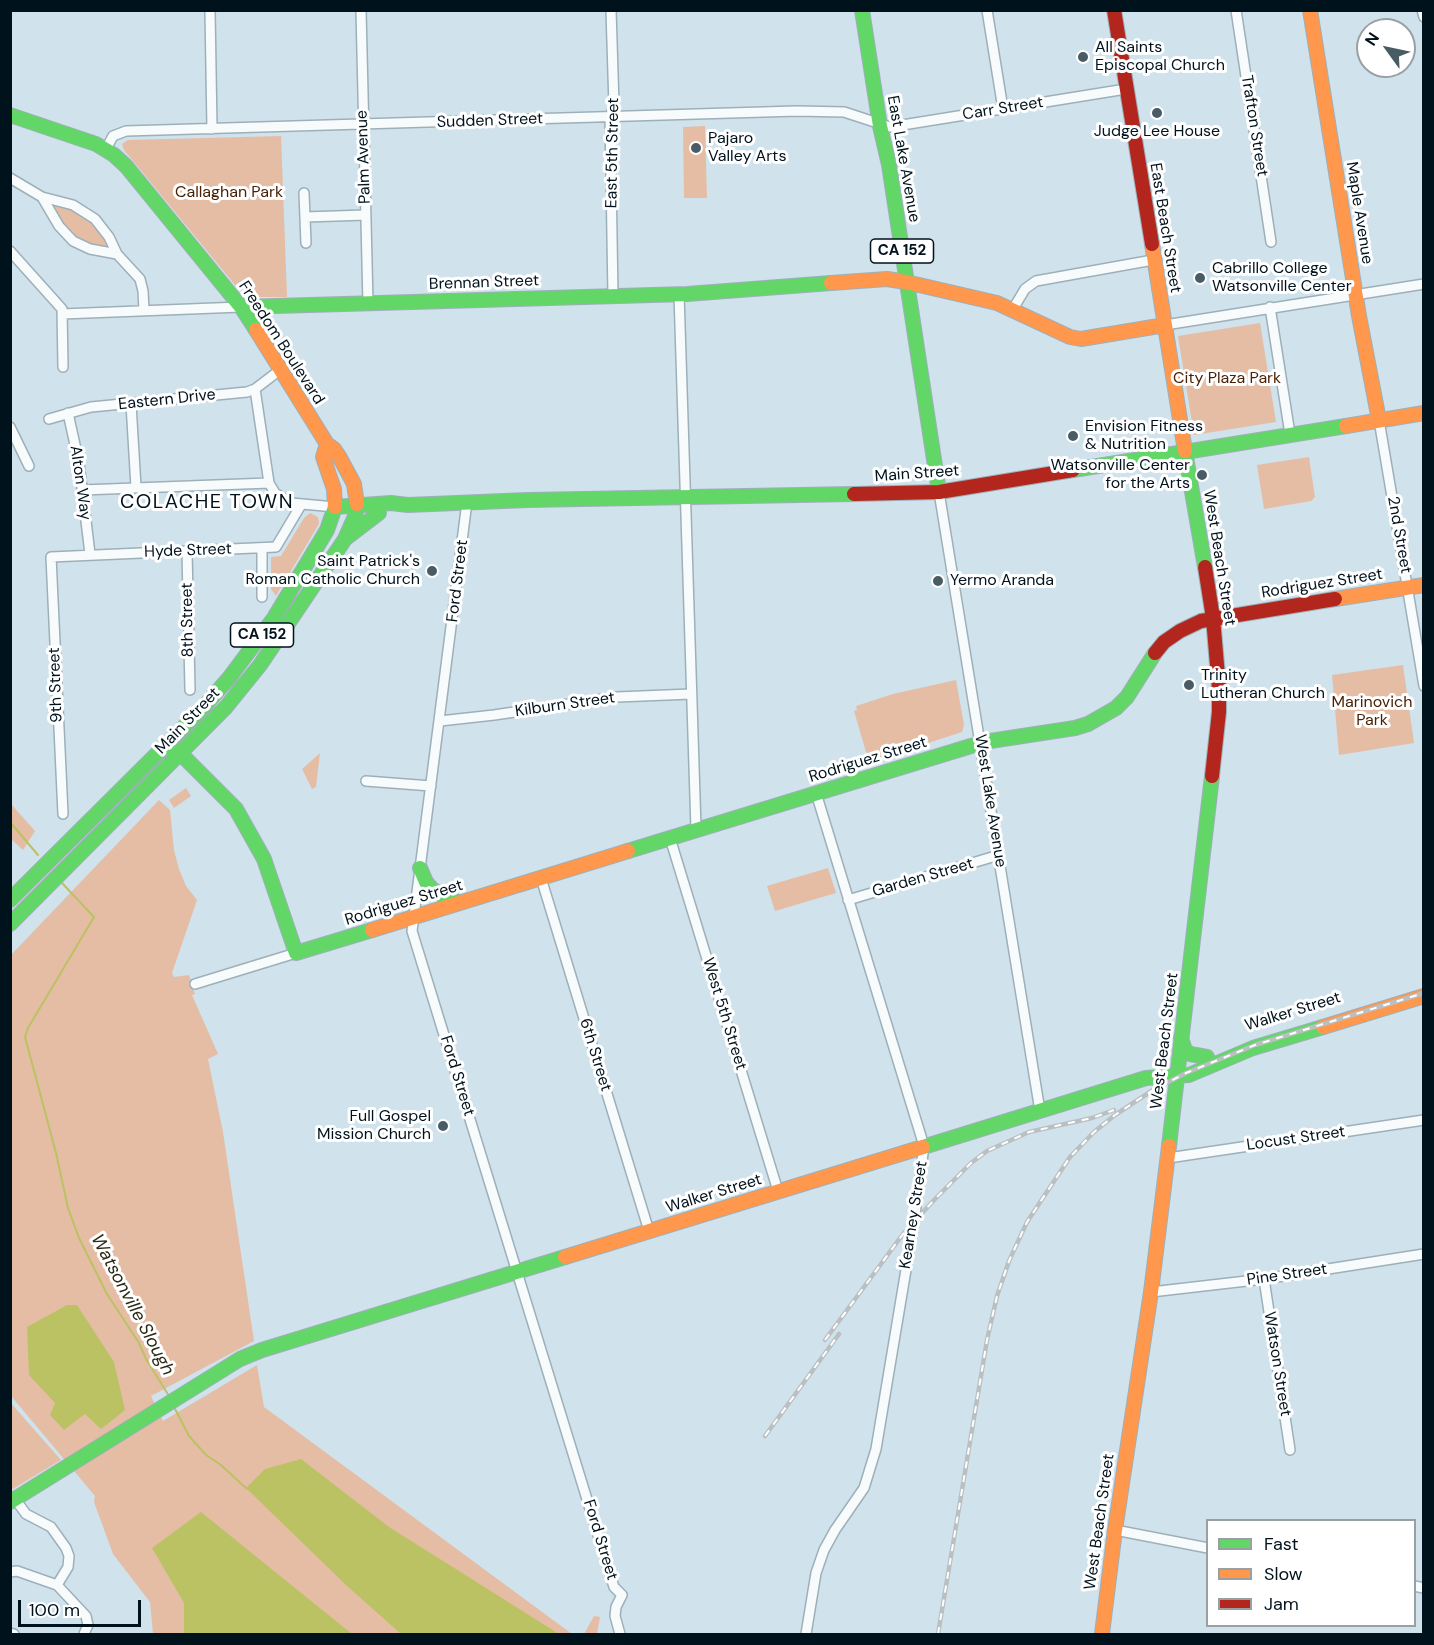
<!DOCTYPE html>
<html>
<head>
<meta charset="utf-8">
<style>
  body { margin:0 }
  #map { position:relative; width:1434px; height:1645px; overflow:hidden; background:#d0e2ec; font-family:"DM Sans",sans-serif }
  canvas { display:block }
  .frame { position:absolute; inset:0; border:12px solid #00121c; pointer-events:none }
  .legend { position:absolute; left:1206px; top:1519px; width:210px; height:108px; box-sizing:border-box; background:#fff; border:2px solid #99a0a4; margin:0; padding:8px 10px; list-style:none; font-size:18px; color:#00121c }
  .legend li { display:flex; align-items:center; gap:12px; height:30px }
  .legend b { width:30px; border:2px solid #99a0a4 }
  .north { position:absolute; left:1356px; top:18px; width:60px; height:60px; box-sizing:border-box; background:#fff; border:2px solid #99a0a4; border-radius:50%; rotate:303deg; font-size:16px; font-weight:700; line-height:24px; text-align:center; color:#00121c }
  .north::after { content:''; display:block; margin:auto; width:21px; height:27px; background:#495b65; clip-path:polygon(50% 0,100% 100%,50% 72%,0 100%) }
  .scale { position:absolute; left:18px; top:1600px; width:123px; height:27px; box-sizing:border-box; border:3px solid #00121c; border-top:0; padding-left:8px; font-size:18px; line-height:21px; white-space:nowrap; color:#00121c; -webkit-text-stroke:4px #fff; paint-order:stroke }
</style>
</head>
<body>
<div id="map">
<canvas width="1434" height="1645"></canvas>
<div class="frame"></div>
<ul class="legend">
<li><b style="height:8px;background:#63d668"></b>Fast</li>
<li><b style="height:8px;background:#ff974d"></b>Slow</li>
<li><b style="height:8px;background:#b3261e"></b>Jam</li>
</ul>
<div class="north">N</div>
<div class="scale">100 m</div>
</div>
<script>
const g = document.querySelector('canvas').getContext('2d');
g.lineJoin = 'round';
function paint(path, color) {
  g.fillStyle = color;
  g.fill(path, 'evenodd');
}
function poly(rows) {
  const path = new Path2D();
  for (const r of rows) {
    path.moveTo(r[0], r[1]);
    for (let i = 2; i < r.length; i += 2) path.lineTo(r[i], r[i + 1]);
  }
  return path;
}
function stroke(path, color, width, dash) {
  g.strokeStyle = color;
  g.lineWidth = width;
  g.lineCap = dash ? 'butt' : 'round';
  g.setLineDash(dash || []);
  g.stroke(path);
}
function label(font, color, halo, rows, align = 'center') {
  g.font = font + ' "DM Sans",sans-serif';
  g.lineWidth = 6;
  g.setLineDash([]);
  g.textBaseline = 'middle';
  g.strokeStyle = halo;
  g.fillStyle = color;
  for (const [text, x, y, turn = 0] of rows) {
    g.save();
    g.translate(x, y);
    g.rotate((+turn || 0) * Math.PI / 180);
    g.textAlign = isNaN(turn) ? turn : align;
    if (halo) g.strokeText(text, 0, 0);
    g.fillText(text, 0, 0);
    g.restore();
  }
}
const green = poly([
  [705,126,707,198,684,198,683,127],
  [281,136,287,297,253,297,244,293,235,285,124,150,122,144,128,140],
  [48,202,68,206,96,223,114,251,102,249,76,239,67,230],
  [1260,323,1276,422,1194,435,1178,336],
  [1309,457,1315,497,1311,501,1264,509,1257,465],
  [310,513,318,517,319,524,276,596,271,589,271,557,281,556,304,518],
  [1403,665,1414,743,1339,755,1332,675],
  [956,680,964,725,962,732,882,758,871,755,866,752,854,711,857,710,856,706,893,694],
  [320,753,316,787,312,789,302,769],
  [186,788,191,796,174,808,169,800],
  [159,800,170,810,174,850,179,869,186,886,197,900,172,973,174,977,189,975,195,994,192,995,218,1054,208,1059,223,1132,254,1341,151,1396,163,1421,257,1365,264,1407,572,1634,153,1634,150,1602,113,1554,94,1502,95,1496,11,1396,10,956],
  [11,804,35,831,23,850,11,839],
  [828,868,836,893,775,911,767,886],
  [10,1402,61,1460,11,1490,10,1490],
  [594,1616,600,1617,597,1634,584,1634]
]);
const water = poly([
  [67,1305,77,1305,114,1362,125,1410,101,1429,85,1414,64,1430,50,1415,55,1403,29,1375,27,1327],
  [301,1459,389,1527,559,1634,401,1634,346,1585,246,1488,265,1469],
  [201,1512,352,1634,184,1634,184,1603,152,1548]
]);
const stream = poly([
  [10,822,38,855],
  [62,883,94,917,28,1028,25,1037,56,1153,68,1208,79,1238,107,1294,139,1343,146,1359,169,1396],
  [174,1407,189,1436,206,1455,221,1465,247,1489]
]);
const street = poly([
  [210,10,212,129],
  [361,10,368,304],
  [611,10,614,106,610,117,613,296],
  [987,10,1003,109],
  [1236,10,1271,242],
  [1422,10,1424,17],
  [106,149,113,136,126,131,797,111,844,112,890,127,1126,89],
  [10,178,42,197,73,205,95,219,109,237,117,254,140,279,143,291,144,310],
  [304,193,306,243],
  [42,197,59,226,73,241,90,249,117,254],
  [305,217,366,215],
  [10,251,62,309,63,367],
  [679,294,696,829],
  [1270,307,1290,434],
  [1013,309,1025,289,1036,281,1153,260],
  [62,314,241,307],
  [1165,325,1424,284],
  [255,389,269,483],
  [131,404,136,487],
  [68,413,79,463,90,554],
  [49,419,91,407,247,392,255,389,280,370],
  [1379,420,1424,686],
  [10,427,29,466],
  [82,490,269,483,275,493,291,503,335,507],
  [939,492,1040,1111],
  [467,502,412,931,614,1587,622,1595,616,1607,615,1616,620,1634],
  [262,548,262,597],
  [187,551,190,690],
  [440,721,494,715,617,697,691,694],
  [366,781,431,786],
  [63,814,51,557,276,547,301,505],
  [670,838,778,1191],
  [541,878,649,1231],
  [848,900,999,855],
  [195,984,296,953],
  [1168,1158,1424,1120],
  [1264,1279,1290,1450],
  [1151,1292,1264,1279,1424,1254],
  [15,1499,26,1514,51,1527,66,1548,69,1556,68,1567,57,1585],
  [1115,1530,1208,1548],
  [10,1572,17,1571,57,1585,86,1616,88,1625,84,1634],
  [1414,1586,1424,1588],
  [10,1633,14,1634],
  [806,1634,816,1573,824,1550,835,1530,864,1488,876,1449,914,1222,924,1146,816,793]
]);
const fast = poly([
  [862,10,880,126,889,165,939,492],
  [10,115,96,144,114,155,126,166,241,307,256,330],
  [241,307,687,294,831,283],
  [1185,451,1205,567],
  [1073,470,1346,426],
  [335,507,391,503,408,505,528,500,854,494],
  [345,539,379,513],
  [170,748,186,759,236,809,264,859,296,953,372,930],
  [628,851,971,746,990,741,1075,728,1088,724,1116,708,1127,697,1155,653],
  [420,868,426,882,433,890,459,903],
  [10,900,202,709,229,678,274,618,327,530,335,507],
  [10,924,226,707,260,665,345,539,356,514,357,504],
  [1181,1038,1185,1050,1190,1054,1207,1057],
  [1169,1146,1212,776],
  [923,1147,1146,1078,1189,1075,1253,1048,1323,1027],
  [10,1502,240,1359,262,1350,565,1257]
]);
const slow = poly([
  [1310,10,1359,316,1379,420],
  [1152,244,1185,451],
  [831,283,887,279,906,282,997,303,1070,337,1081,339,1165,325],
  [256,330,327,444,334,449,340,458,354,484,357,504],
  [1346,426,1424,413],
  [327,444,323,457,334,489,335,507],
  [1335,599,1424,585],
  [372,930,628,851],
  [1323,1027,1424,996],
  [565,1257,923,1147],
  [1102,1634,1115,1530,1151,1292,1169,1146]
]);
const jam = poly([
  [1114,10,1152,244],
  [854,494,939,492,1073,470],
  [1205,567,1213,618,1219,688,1219,712,1212,776],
  [1155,653,1164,642,1180,631,1201,621,1335,599]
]);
const rail = poly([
  [825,1340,903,1234,935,1199,971,1163,987,1151,1029,1132,1092,1118,1114,1110],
  [765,1436,839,1334],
  [938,1634,987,1340,997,1296,1009,1261,1027,1222,1070,1157,1094,1132,1115,1115,1153,1090,1186,1073,1255,1045,1424,993]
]);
const markers = [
  [1083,57,6,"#495b65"],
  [1157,113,6,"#495b65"],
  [696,148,6,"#495b65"],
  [1200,278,6,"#495b65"],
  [1073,436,6,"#495b65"],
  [1202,475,6,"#495b65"],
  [432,571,6,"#495b65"],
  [938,581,6,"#495b65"],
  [1189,685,6,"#495b65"],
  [443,1126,6,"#495b65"]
];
const shields = [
  [902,251,63],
  [262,635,63]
];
const shieldNames = [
  ["CA 152",902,251],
  ["CA 152",262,635]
];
const poiNames = [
  ["All Saints",1095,48],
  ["Episcopal Church",1095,66],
  ["Judge Lee House",1157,132,"center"],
  ["Pajaro",708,139],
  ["Valley Arts",708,157],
  ["Cabrillo College",1212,269],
  ["Watsonville Center",1212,287],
  ["Envision Fitness",1085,427],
  ["& Nutrition",1085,445],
  ["Watsonville Center",1190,466,"right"],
  ["for the Arts",1190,484,"right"],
  ["Saint Patrick's",420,562,"right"],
  ["Roman Catholic Church",420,580,"right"],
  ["Yermo Aranda",950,581],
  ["Trinity",1201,676],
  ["Lutheran Church",1201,694],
  ["Full Gospel",431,1117,"right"],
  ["Mission Church",431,1135,"right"]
];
const streetNames = [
  ["Carr Street",1003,109,-9],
  ["Sudden Street",490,121,-2],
  ["Trafton Street",1254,126,81],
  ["East 5th Street",613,153,-89],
  ["Palm Avenue",364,157,-92],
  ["East Lake Avenue",903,159,80],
  ["Maple Avenue",1359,213,81],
  ["East Beach Street",1165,228,81],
  ["Brennan Street",484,283,-2],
  ["Freedom Boulevard",281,343,57],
  ["Eastern Drive",167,400,-6],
  ["Main Street",917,474,-4],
  ["Alton Way",80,483,82],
  ["2nd Street",1399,535,80],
  ["Hyde Street",188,551,-2],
  ["West Beach Street",1219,558,81],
  ["Ford Street",458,581,-83],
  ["Rodriguez Street",1322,584,-9],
  ["8th Street",188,620,-91],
  ["9th Street",56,685,-92],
  ["Kilburn Street",565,705,-8],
  ["Main Street",188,721,-46],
  ["Rodriguez Street",868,760,-17],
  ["West Lake Avenue",990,801,81],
  ["Garden Street",923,878,-16],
  ["Rodriguez Street",404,903,-17],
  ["Walker Street",1293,1012,-17],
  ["West 5th Street",724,1014,73],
  ["West Beach Street",1165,1041,-83],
  ["6th Street",595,1055,73],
  ["Ford Street",457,1076,73],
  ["Locust Street",1296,1139,-8],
  ["Walker Street",714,1194,-17],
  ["Kearney Street",914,1215,-81],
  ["Pine Street",1287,1275,-8],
  ["Watson Street",1277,1364,81],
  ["West Beach Street",1100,1522,-82],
  ["Ford Street",600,1540,73]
];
const parkNames = [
  ["Callaghan Park",229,193],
  ["City Plaza Park",1227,379],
  ["Marinovich",1372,703],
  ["Park",1372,721]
];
const waterNames = [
  ["Watsonville Slough",132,1305,62]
];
const quarterNames = [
  ["COLACHE TOWN",207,503]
];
paint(green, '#e5bda5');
paint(water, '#bbc264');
stroke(stream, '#bbc264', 2);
stroke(street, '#9db0b9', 12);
stroke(fast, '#9db0b9', 16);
stroke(slow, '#9db0b9', 16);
stroke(jam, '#9db0b9', 16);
stroke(street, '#f8fbfc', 9);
stroke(fast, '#63d668', 14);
stroke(slow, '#ff974d', 14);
stroke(jam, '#b3261e', 14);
stroke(rail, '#babfc2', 4.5);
stroke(rail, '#fff', 2, [7]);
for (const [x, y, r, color] of markers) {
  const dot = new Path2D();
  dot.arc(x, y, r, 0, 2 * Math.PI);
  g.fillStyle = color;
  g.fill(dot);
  stroke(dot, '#fff', 2);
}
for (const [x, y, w] of shields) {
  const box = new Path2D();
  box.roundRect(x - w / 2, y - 12, w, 24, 4.5);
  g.fillStyle = '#fff';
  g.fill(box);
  stroke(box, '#00121c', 1.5);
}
label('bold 15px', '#00121c', null, shieldNames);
label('16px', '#00121c', '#fff', poiNames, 'left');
label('16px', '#00121c', '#fff', streetNames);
label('16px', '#492105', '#fff', parkNames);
label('italic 18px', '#2a2b15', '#fff', waterNames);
g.letterSpacing = '1.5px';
label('20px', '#00121c', '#fff', quarterNames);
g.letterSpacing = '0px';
</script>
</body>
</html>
